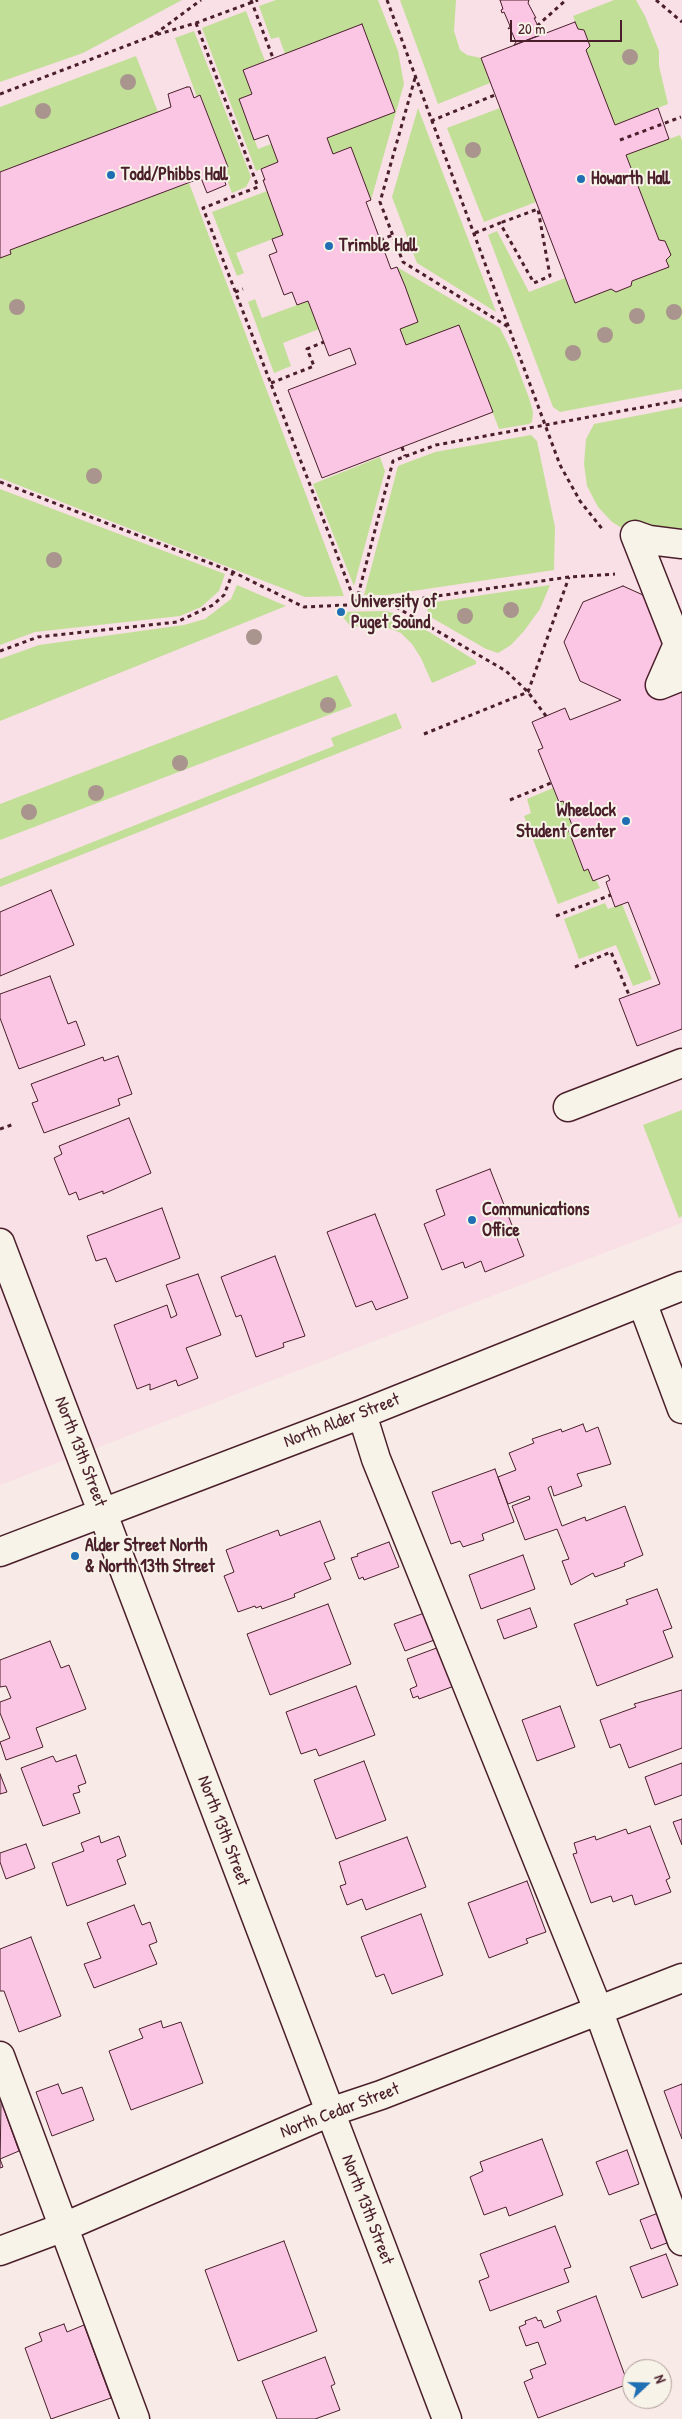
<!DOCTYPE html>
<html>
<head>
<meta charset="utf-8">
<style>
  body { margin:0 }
  #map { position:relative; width:682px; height:2419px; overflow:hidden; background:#f8eae7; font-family:"Patrick Hand",sans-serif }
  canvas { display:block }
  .north { position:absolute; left:622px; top:2359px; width:50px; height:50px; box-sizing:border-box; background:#f7f3e8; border:1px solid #b29e9c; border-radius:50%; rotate:69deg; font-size:14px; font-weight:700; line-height:20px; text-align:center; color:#4a1f2b }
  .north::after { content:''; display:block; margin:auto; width:18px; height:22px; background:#1f6fb2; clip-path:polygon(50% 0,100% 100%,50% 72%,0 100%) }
  .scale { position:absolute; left:510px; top:20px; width:112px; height:22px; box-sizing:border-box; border:2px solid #4a1f2b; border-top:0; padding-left:6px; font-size:15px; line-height:18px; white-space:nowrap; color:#4a1f2b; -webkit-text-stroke:4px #f7f3e8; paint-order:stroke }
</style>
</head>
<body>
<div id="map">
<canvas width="682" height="2419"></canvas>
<div class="north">N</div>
<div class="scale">20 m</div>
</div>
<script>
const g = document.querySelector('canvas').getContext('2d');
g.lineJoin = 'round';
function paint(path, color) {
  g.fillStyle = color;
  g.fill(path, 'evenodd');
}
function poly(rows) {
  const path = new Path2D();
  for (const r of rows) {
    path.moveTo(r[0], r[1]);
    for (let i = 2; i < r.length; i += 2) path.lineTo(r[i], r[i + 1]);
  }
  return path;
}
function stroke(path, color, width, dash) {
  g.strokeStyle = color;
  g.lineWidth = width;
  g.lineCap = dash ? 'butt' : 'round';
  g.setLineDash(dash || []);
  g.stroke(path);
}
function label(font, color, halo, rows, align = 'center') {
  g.font = font + ' "Patrick Hand",sans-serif';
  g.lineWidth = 4;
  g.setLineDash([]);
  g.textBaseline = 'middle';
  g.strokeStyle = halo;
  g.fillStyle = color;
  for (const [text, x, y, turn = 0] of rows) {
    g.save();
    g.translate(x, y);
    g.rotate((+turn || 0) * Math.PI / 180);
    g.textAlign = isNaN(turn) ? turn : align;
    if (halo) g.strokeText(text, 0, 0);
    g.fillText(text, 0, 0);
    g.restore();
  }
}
const built = poly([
  [0,0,682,0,682,1223,0,1485]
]);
const green = poly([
  [0,0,182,0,83,53,0,82],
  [276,0,378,0,398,51,404,84,371,200,351,147,333,154,327,138,395,112,362,25,285,54,279,37,271,39,259,6],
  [400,0,456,0,454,31,460,50,467,55,481,58,490,83,438,104],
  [614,0,636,0,645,16,659,51,659,66,668,104,615,125,586,50,590,46,584,30,578,29,573,16],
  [246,11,265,61,243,70,252,94,239,99,258,149,271,144,278,162,256,171,202,28],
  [194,31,251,177,246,187,232,193,223,169,228,167,201,96,197,97,175,38],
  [136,56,158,112,0,172,0,107],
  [418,108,496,312,417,263,392,197],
  [500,108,536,202,484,222,447,128],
  [680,135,682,141,682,389,560,412,553,407,488,235,497,231,529,292,565,278,575,303,611,289,617,291,631,286,632,281,669,267,666,260,670,255,665,241,659,240,626,155],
  [189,183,344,596,305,597,0,478,0,258,10,250],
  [267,191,283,235,236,253,244,273,237,276,212,212],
  [397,267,500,328,511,350,529,398,533,412,532,422,529,424,499,429,459,325,406,345,400,329,418,322],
  [255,299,262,318,308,301,319,329,283,343,291,366,274,373,248,302],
  [682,407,682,544,630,533,612,522,598,507,587,486,584,464,586,439,594,424],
  [531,435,537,441,555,527,554,570,386,595,364,595,398,466,435,452],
  [380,457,385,471,354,586,313,484],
  [0,489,225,574,219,591,201,607,180,616,35,632,0,645],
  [237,585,286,606,0,721,0,659,39,645,184,625,205,619,231,599],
  [550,585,540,609,524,631,511,645,498,653,486,649,427,615,429,603],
  [386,611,399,615,431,633,476,661,476,664,432,683,421,658,412,644,401,633,378,624,351,627,339,612],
  [337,675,352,706,0,840,0,804],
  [396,713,402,728,0,887,0,879,334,746,331,738],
  [553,788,559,802,563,801,573,828,568,830,583,870,588,869,593,881,596,880,600,888,558,904,524,816,531,813,527,799],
  [605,903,608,909,622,904,652,979,633,986,616,945,579,959,564,919],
  [682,1110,682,1216,679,1218,643,1125]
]);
const building = poly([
  [500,0,529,0,528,3,536,18,534,18,542,34,514,45,516,42,510,28,508,29,510,26,504,12,502,13,501,10,503,9,500,0],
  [575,22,578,29,584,30,590,46,586,50,615,125,658,108,669,139,626,155,659,240,665,241,671,255,666,260,669,267,632,281,631,286,616,292,611,289,575,303,481,58,575,22],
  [362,24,395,112,327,138,333,154,351,147,371,200,366,202,391,269,397,267,405,286,418,322,400,329,406,345,459,325,493,412,322,478,288,390,356,364,350,348,329,356,308,301,297,305,292,292,284,295,269,255,277,252,272,239,283,235,263,180,265,180,261,169,278,162,268,135,254,140,239,99,252,94,243,70,362,24],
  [187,87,190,87,194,98,200,95,228,167,221,170,226,185,207,193,201,178,10,250,11,254,0,258,0,172,171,107,168,94,187,87],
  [623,586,663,604,682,665,682,1029,637,1046,619,999,660,984,628,902,615,907,606,882,610,880,608,875,593,881,588,869,584,871,568,829,573,828,563,801,559,802,538,750,543,748,532,722,565,708,570,720,621,700,580,681,564,642,583,602,623,586],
  [51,890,74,945,0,976,0,912,51,890],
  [50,976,68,1024,76,1021,85,1045,19,1069,0,1018,0,994,50,976],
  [118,1056,132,1094,118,1099,120,1105,44,1133,32,1103,38,1101,31,1084,103,1057,104,1061,118,1056],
  [129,1118,151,1173,103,1194,103,1191,79,1200,76,1192,69,1195,54,1158,62,1154,59,1146,129,1118],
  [490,1169,524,1256,485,1272,481,1261,465,1268,463,1262,442,1270,424,1224,445,1215,436,1190,490,1169],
  [162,1208,180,1258,116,1282,106,1258,96,1261,87,1236,162,1208],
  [375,1214,408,1298,376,1310,372,1301,356,1307,327,1232,375,1214],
  [275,1256,305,1336,283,1343,284,1347,256,1357,241,1315,236,1317,221,1277,275,1256],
  [198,1274,221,1335,186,1348,198,1378,178,1386,176,1380,150,1390,150,1384,137,1389,114,1325,167,1305,171,1318,177,1315,166,1285,198,1274],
  [583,1424,586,1432,598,1427,611,1464,577,1474,582,1486,554,1496,551,1486,548,1488,562,1526,585,1517,586,1521,625,1506,643,1555,624,1563,625,1566,595,1577,593,1573,571,1585,562,1561,569,1559,557,1529,525,1540,512,1506,530,1499,529,1496,508,1504,498,1477,516,1470,509,1453,534,1443,532,1439,561,1429,562,1432,583,1424],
  [495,1469,514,1522,482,1534,484,1540,463,1547,460,1541,451,1544,432,1492,495,1469],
  [320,1521,335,1559,324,1563,331,1579,294,1594,295,1597,262,1609,261,1606,256,1608,255,1606,238,1612,224,1576,234,1572,226,1550,278,1530,280,1536,320,1521],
  [389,1542,399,1567,364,1580,363,1577,359,1579,351,1558,358,1556,357,1554,389,1542],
  [523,1555,535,1589,481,1609,469,1575,523,1555],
  [657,1589,672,1628,663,1631,673,1657,597,1686,574,1624,628,1604,626,1600,657,1589],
  [328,1604,351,1664,270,1695,247,1634,328,1604],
  [530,1608,537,1627,504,1639,497,1620,530,1608],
  [427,1612,437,1639,405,1651,394,1624,427,1612],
  [50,1641,61,1668,69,1665,86,1709,36,1728,43,1747,6,1760,0,1742,10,1738,0,1713,0,1702,11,1698,6,1686,0,1687,0,1660,50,1641],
  [442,1646,457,1685,419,1699,418,1696,413,1698,410,1689,417,1686,407,1659,442,1646],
  [356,1686,375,1735,319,1756,316,1749,301,1754,286,1712,356,1686],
  [682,1690,682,1748,629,1768,620,1744,610,1748,600,1720,636,1707,634,1704,682,1690],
  [560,1706,575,1747,537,1761,522,1720,560,1706],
  [76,1755,86,1783,78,1786,80,1792,73,1794,80,1813,43,1826,21,1768,53,1756,56,1762,76,1755],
  [364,1761,386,1820,336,1839,314,1780,364,1761],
  [682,1763,682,1795,655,1805,645,1777,682,1763],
  [0,1774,7,1792,0,1794,0,1774],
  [682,1819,682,1845,673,1822,682,1819],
  [650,1826,670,1878,666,1880,671,1892,635,1905,632,1895,613,1902,611,1896,591,1903,573,1854,577,1853,574,1843,595,1836,596,1840,626,1829,628,1834,650,1826],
  [99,1836,101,1843,119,1836,126,1856,117,1860,126,1884,67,1906,52,1863,84,1851,81,1843,99,1836],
  [407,1837,426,1887,366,1910,362,1899,347,1905,340,1886,346,1884,339,1862,407,1837],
  [26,1844,35,1868,6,1879,0,1862,0,1853,26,1844],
  [527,1881,546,1932,526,1939,528,1943,489,1958,468,1903,527,1881],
  [134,1905,142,1925,150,1922,157,1942,149,1945,157,1964,94,1988,84,1964,101,1958,87,1923,134,1905],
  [421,1914,443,1975,392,1994,384,1974,376,1977,361,1937,421,1914],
  [31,1937,61,2016,19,2032,4,1991,0,1991,0,1949,31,1937],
  [161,2021,163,2028,181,2022,203,2083,131,2110,109,2051,143,2038,139,2029,161,2021],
  [58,2084,62,2094,82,2087,94,2120,52,2136,36,2092,58,2084],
  [682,2084,682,2139,664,2091,682,2084],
  [1,2101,19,2151,0,2159,3,2167,0,2168,1,2101],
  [542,2139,563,2195,509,2216,506,2207,484,2215,470,2177,483,2171,480,2162,542,2139],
  [627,2150,639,2184,609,2195,596,2162,627,2150],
  [661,2212,672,2241,651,2249,640,2220,661,2212],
  [555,2226,571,2267,564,2269,569,2282,490,2311,479,2281,489,2277,480,2254,555,2226],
  [284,2241,317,2331,238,2361,205,2270,284,2241],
  [666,2254,678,2285,642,2298,630,2267,666,2254],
  [596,2296,628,2384,538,2418,524,2382,533,2378,530,2370,546,2364,538,2342,526,2346,519,2327,526,2324,525,2321,536,2317,538,2321,541,2320,544,2328,561,2321,557,2311,596,2296],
  [64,2324,67,2332,84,2325,111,2398,51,2419,25,2348,42,2341,39,2333,64,2324],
  [325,2357,335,2384,331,2386,340,2410,315,2419,277,2419,262,2381,325,2357]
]);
const path = poly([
  [251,0,273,58],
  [387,0,560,465,580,501,603,530],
  [656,0,682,22],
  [196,23,258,187,203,208,356,604],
  [537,26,566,0],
  [155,34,201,0],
  [415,78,380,202,403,262,510,328],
  [0,94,152,36,196,23,258,0],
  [431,121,495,95],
  [620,140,681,117],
  [475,233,500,223,534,283,550,276,538,209,500,223],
  [380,240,393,235],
  [235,292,243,289],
  [271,383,314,366,307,349,324,342],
  [402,447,405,456],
  [0,482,233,572,304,607,389,603,569,577,615,574],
  [356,603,393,461,436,445,682,400],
  [389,603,506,671,528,692,546,716],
  [0,651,38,637,177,622,213,605,224,595,233,572],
  [424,734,528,692,569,577],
  [510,800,551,783],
  [556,916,611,895],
  [575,967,611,952,629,995],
  [0,1129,14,1124]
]);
const minor = poly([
  [682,544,649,540,635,535,678,644,660,685,682,676,678,667,682,665],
  [568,1107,682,1063],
  [0,1243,447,2419],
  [642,1302,682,1409],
  [362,1414,376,1459,599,2012,682,2241],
  [0,1552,362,1414,682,1286],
  [0,2056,135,2419],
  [0,2251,64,2227,330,2112,381,2095,682,1978]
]);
const trees = [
  [630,57],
  [128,82],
  [43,111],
  [473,150],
  [17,307],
  [674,312],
  [637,316],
  [605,335],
  [573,353],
  [94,476],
  [54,560],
  [511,610],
  [465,616],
  [254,637],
  [328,705],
  [180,763],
  [96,793],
  [29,812]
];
const markers = [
  [111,175,5,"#1f6fb2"],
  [581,179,5,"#1f6fb2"],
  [329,246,5,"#1f6fb2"],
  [341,612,5,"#1f6fb2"],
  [626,821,5,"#1f6fb2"],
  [472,1220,5,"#1f6fb2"],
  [75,1556,5,"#1f6fb2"]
];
const poiNames = [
  ["Todd/Phibbs Hall",121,175],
  ["Howarth Hall",591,179],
  ["Trimble Hall",339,246],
  ["University of",351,602],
  ["Puget Sound",351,623],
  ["Wheelock",616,811,"right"],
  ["Student Center",616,832,"right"],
  ["Communications",482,1210],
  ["Office",482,1231],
  ["Alder Street North",85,1546],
  ["& North 13th Street",85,1567]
];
const streetNames = [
  ["North Alder Street",342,1421,-21],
  ["North 13th Street",80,1452,69],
  ["North 13th Street",223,1831,69],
  ["North Cedar Street",340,2111,-21],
  ["North 13th Street",367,2210,69]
];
paint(built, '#f9dfe6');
paint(green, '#c2df97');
paint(building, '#fac6e3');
stroke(building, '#4a1f2b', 1);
stroke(minor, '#4a1f2b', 31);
stroke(path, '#4a1f2b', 3, [4, 4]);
stroke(minor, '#f7f3e8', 28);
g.fillStyle = '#a9958e';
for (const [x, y] of trees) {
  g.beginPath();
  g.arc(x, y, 8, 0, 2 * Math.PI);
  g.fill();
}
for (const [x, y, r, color] of markers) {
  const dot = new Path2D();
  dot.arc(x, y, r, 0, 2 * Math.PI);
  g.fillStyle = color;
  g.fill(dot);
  stroke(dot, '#f7f3e8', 2);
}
label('bold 18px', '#4a1f2b', '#f7f3e8', poiNames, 'left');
label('18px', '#4a1f2b', '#f7f3e8', streetNames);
</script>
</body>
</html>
